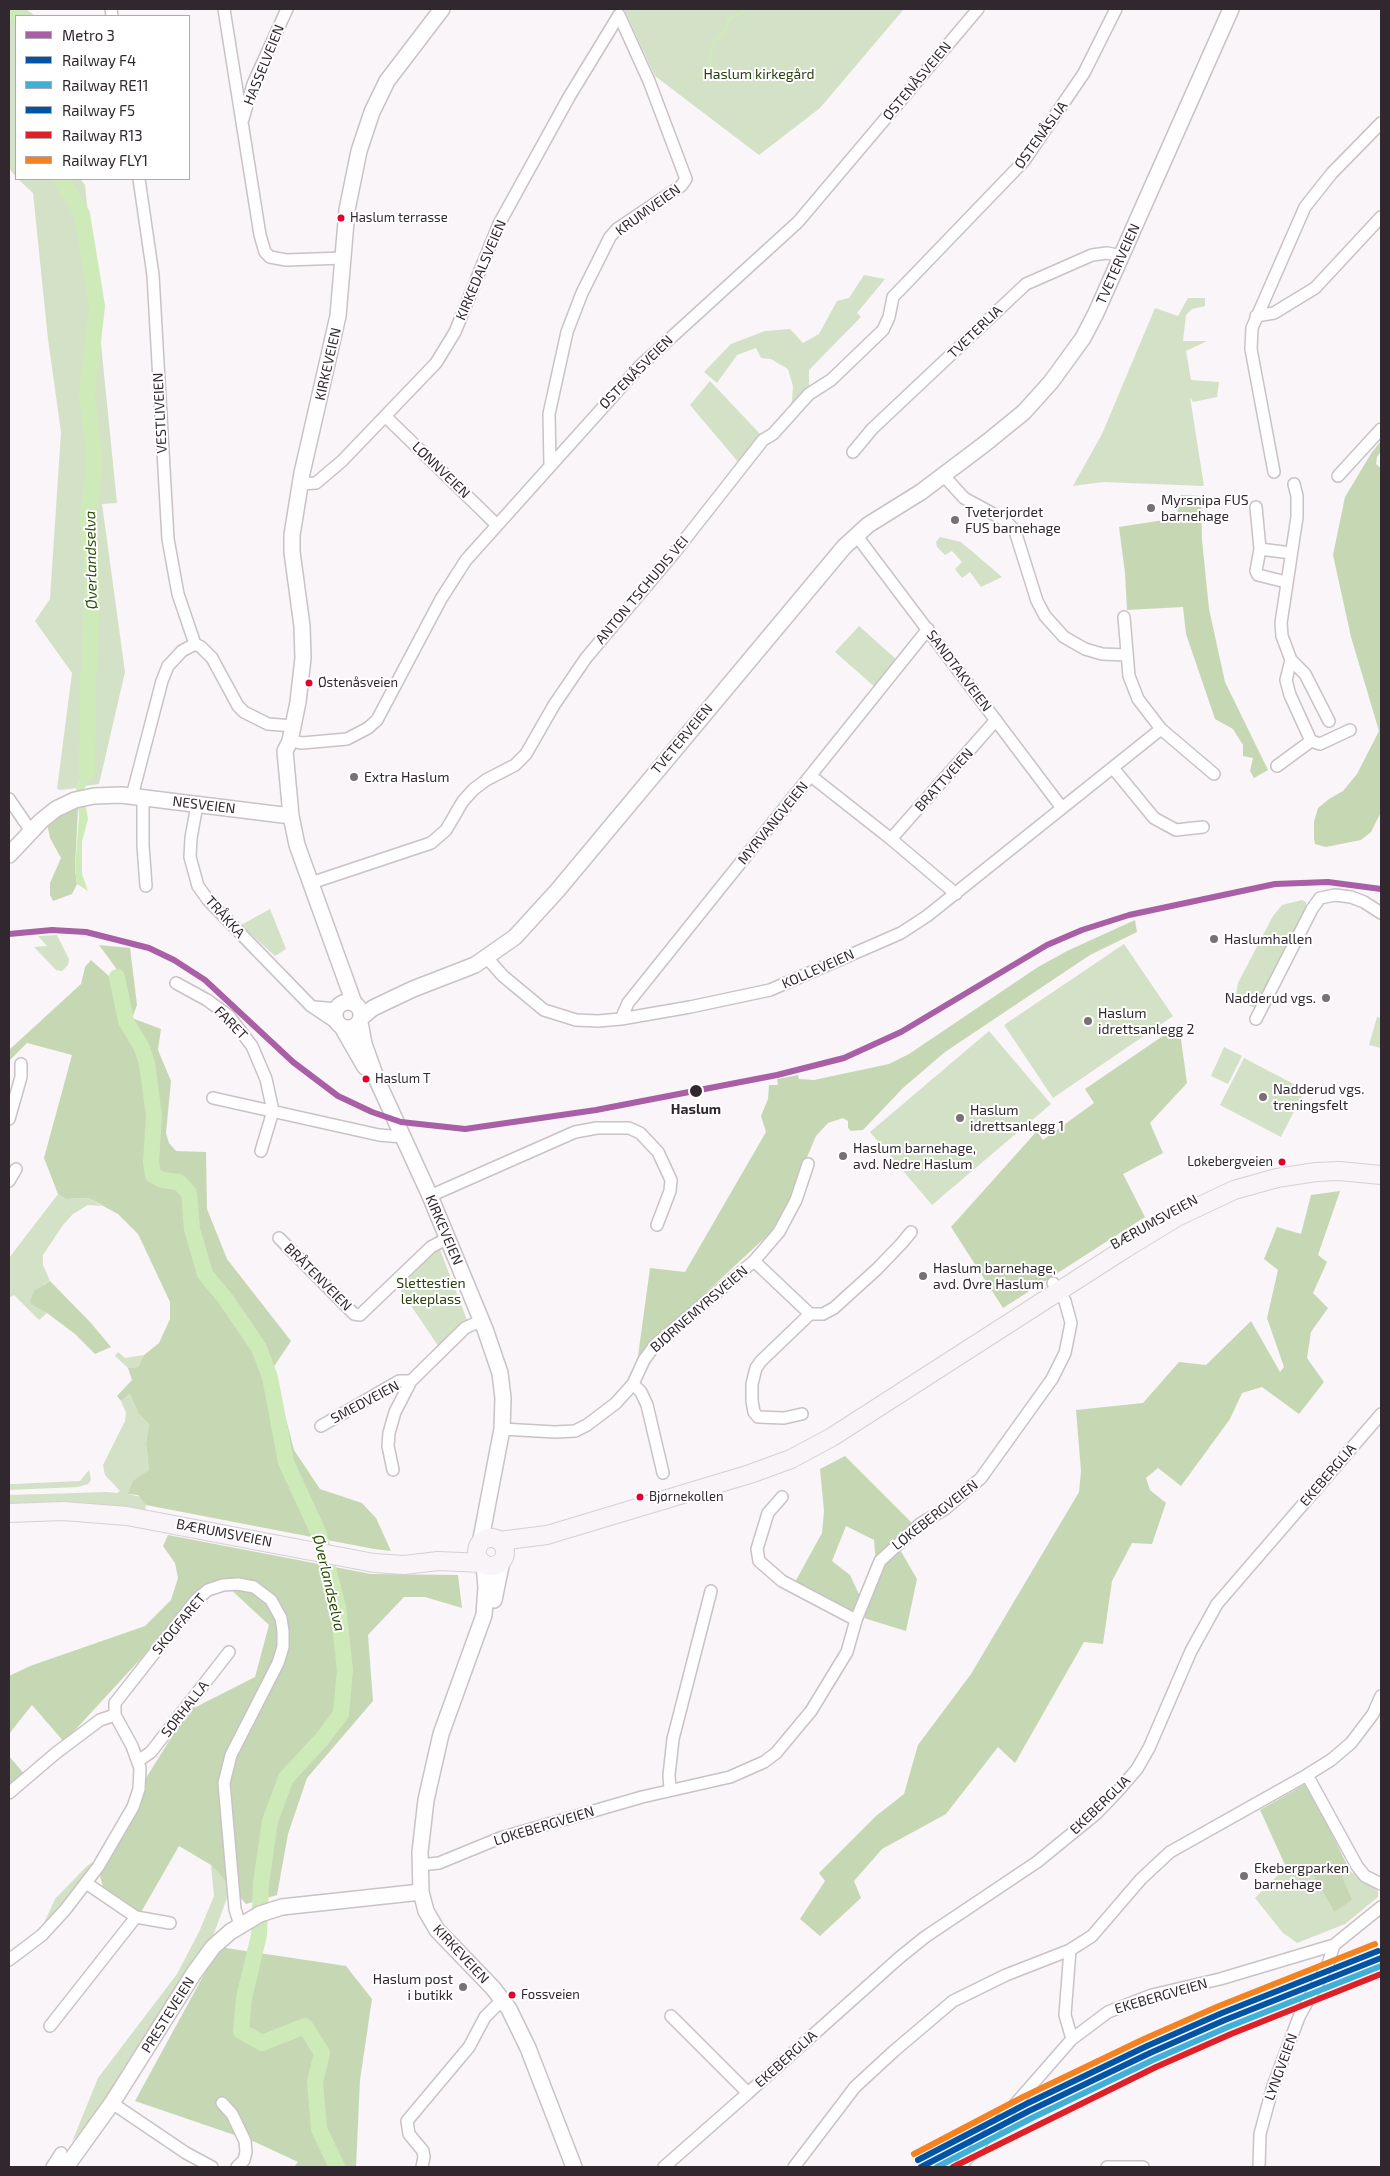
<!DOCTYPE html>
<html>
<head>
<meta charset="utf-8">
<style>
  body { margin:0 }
  #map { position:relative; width:1390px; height:2176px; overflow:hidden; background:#faf5f8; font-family:"Exo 2",sans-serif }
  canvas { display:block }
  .frame { position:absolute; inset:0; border:10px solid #30282e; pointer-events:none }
  .legend { position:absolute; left:15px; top:15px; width:175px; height:165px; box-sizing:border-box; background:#fff; border:1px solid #aca9ab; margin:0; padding:6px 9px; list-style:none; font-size:15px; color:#30282e }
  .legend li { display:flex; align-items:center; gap:10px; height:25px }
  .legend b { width:25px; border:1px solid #aca9ab }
</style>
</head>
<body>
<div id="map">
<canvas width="1390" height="2176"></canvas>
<div class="frame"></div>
<ul class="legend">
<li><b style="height:6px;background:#a85fa5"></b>Metro 3</li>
<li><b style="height:6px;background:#0054a6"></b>Railway F4</li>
<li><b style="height:6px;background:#41b0d7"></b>Railway RE11</li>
<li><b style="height:6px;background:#0054a6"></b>Railway F5</li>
<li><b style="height:6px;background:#df2027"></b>Railway R13</li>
<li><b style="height:6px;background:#f58220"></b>Railway FLY1</li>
</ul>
</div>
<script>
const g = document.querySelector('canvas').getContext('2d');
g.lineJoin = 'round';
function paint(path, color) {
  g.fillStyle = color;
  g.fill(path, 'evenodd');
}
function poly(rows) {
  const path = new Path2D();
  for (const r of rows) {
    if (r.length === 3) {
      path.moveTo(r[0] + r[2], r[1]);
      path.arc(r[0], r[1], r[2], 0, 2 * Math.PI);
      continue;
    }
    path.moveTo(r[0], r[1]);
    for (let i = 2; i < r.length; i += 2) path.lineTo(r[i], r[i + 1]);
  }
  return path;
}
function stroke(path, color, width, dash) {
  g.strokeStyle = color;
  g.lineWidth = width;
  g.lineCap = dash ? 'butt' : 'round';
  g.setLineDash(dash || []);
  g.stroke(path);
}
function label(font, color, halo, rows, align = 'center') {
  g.font = font + ' "Exo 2",sans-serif';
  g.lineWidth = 4;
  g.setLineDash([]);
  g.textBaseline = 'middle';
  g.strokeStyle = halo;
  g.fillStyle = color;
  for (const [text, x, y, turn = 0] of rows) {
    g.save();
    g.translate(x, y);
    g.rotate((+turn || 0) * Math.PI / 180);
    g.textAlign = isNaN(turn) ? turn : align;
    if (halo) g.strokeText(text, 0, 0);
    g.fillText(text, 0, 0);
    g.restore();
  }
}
const green = poly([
  [9,9,26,9,35,16,16,16,16,177,9,168],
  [624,9,904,9,820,108,759,155,655,76],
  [18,179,80,179,85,185,117,503,102,504,125,672,99,784,85,786,95,770,95,751,83,766,83,774,76,788,61,790,57,789,72,673,35,621,50,599,61,432,48,339,33,193],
  [864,275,885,279,857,313,861,317,809,370,809,394,785,419,792,401,793,386,788,369,771,359,761,358,756,348,737,355,717,383,704,372,731,344,765,331,790,329,803,343,819,334,837,301,849,298],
  [1188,298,1205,298,1205,306,1192,309,1186,315,1183,341,1207,341,1186,351,1191,380,1219,382,1217,397,1193,402,1190,397,1204,486,1103,482,1073,486,1102,434,1155,308,1178,316],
  [710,381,762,436,739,463,690,405],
  [940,537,961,542,1002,577,981,587,970,572,962,578,955,569,962,562,952,551,945,555,937,547,936,542],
  [859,626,897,660,875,687,835,652],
  [1302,900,1306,902,1306,906,1266,993,1255,1008,1240,1001,1236,994,1238,983,1273,916,1282,905],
  [270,909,286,949,275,956,241,925],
  [57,935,69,959,68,965,62,971,56,970,34,947,47,946,38,936],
  [1124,944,1173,1016,1053,1098,1004,1025],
  [1377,1017,1381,1018,1381,1048,1369,1045],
  [989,1031,1051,1104,932,1205,870,1132],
  [1224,1047,1242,1056,1228,1084,1211,1076],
  [1244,1058,1305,1090,1281,1137,1220,1105],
  [58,1194,66,1199,88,1198,102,1206,88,1205,73,1214,63,1225,43,1255,43,1265,50,1281,44,1284,32,1305,47,1313,39,1320,14,1295,9,1298,9,1258],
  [439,1247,467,1320,439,1347,399,1288],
  [118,1352,125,1358,144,1355,138,1367,128,1368,115,1356],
  [130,1394,138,1413,149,1424,146,1443,149,1470,128,1494,141,1497,146,1505,145,1512,9,1507,9,1495,107,1492,117,1493,120,1491,105,1475,103,1465,125,1421,126,1413,121,1401],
  [89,1470,91,1480,88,1484,78,1487,9,1490,9,1484,13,1484,80,1481],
  [103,1855,59,1912,44,1923,55,1899,87,1866],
  [211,1865,231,1887,212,1939,115,2090,72,2142,98,2078,177,1974,199,1932,214,1896],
  [1286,1867,1313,1875,1334,1912,1341,1875,1350,1871,1378,1891,1378,1897,1345,1924,1297,1943,1283,1933,1255,1898]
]);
const forest = poly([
  [1381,441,1381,451,1377,457,1376,464,1381,468,1381,812,1371,832,1361,840,1326,847,1315,844,1314,838,1314,822,1318,808,1329,799,1343,791,1357,774,1379,731,1351,637,1333,555,1345,497,1372,452],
  [1181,495,1201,496,1202,540,1209,609,1225,682,1268,770,1254,778,1250,771,1253,758,1243,756,1243,745,1233,729,1215,719,1186,634,1183,607,1127,610,1125,573,1119,527,1176,518],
  [78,808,75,869,77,884,72,894,53,901,50,895,50,883,61,858,50,838,48,828,49,823,59,816],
  [1135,920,1137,932,1090,955,945,1052,903,1088,863,1130,851,1131,848,1128,848,1121,843,1118,828,1123,816,1136,785,1209,770,1233,638,1356,650,1268,685,1272,766,1132,761,1116,768,1099,769,1085,778,1085,777,1079,798,1075,799,1079,814,1080,889,1064,909,1054,1038,967,1067,951],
  [99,945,130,948,137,1005,132,1018,161,1029,158,1050,171,1081,166,1133,169,1143,176,1151,206,1152,207,1209,227,1259,291,1341,273,1368,294,1450,320,1489,362,1503,376,1518,391,1551,374,1549,146,1505,138,1495,128,1494,133,1481,149,1470,146,1443,149,1424,138,1413,130,1394,121,1401,117,1396,132,1380,128,1368,138,1367,144,1355,159,1343,170,1319,170,1302,138,1234,118,1214,96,1202,88,1198,66,1199,58,1194,44,1158,72,1055,27,1043,9,1061,9,1050,81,984,85,967,91,960,111,978,121,975],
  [1179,1025,1187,1083,1150,1123,1163,1153,1123,1174,1145,1217,1003,1308,951,1227,1037,1131,1043,1140,1094,1103,1085,1089],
  [1340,1191,1318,1255,1327,1262,1313,1293,1328,1308,1311,1332,1307,1358,1324,1382,1299,1414,1262,1387,1242,1393,1230,1419,1181,1486,1158,1468,1146,1478,1150,1490,1166,1503,1152,1544,1132,1543,1112,1581,1103,1644,1084,1642,1015,1763,998,1747,946,1814,882,1849,854,1881,861,1898,820,1936,800,1919,825,1881,819,1873,876,1816,904,1794,918,1745,971,1674,1079,1492,1081,1471,1076,1410,1143,1403,1179,1362,1206,1365,1251,1321,1280,1372,1284,1367,1267,1318,1278,1270,1264,1259,1277,1227,1301,1234,1311,1195],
  [50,1281,91,1323,111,1347,95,1354,75,1334,47,1313,32,1305,30,1301,34,1291],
  [845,1456,912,1523,895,1541,917,1579,906,1631,867,1619,795,1582,822,1533,824,1511,820,1469],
  [846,1526,874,1540,877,1576,864,1605,850,1575,832,1561],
  [168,1535,371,1574,458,1575,462,1608,425,1597,404,1597,368,1635,373,1701,307,1778,288,1834,277,1895,246,1904,211,1865,179,1846,140,1914,103,1888,98,1867,139,1789,188,1711,255,1677,269,1625,227,1586,205,1589,64,1742,32,1705,9,1734,9,1676,30,1666,145,1626,171,1600,178,1578,175,1563,163,1546],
  [9,1756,25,1775,9,1791],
  [1307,1783,1350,1871,1341,1875,1352,1900,1334,1912,1313,1875,1286,1867,1260,1810],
  [219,1947,346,1966,372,1999,360,2080,356,2167,294,2167,298,2162,255,2142,135,2101]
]);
const water = poly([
  [83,751,95,751,95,770,83,791,88,819,82,842,82,874,88,891,77,884,75,869,79,815,76,788,83,774]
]);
const stream = poly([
  [697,77,709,67,712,46,716,39,725,32,728,20,746,9]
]);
const river = poly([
  [9,9,17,16],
  [61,179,82,214,97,306,87,394,95,464,88,516,93,583,88,684,87,773],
  [117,977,126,1021,141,1046,147,1063,154,1116,151,1162,153,1175,162,1180,179,1182,189,1193,192,1229,205,1274,225,1298,259,1348,270,1377,286,1462,319,1534,338,1607,345,1670,341,1714,322,1739,286,1778,270,1821,261,1883,259,1935,244,1998,241,2031,262,2043,305,2026,322,2053,315,2082,319,2129,337,2167]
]);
const street = poly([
  [111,9,112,16],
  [224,9,260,235,265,252,270,257,286,260,344,258],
  [243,119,253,84,287,9],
  [139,179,153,275,168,539,178,594,195,644],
  [1256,316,1274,313,1315,288,1381,217],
  [385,416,497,525],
  [853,452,872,429,1026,284,1092,255,1107,253,1122,256],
  [550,466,549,414,567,332,582,293,610,237,617,229,681,186,686,179,649,81,619,15],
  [1274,472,1251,349,1252,328,1305,207,1332,173,1381,123],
  [944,476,964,498,1006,521,1015,531,1037,601,1045,616,1064,637,1085,649,1102,654,1126,655],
  [1338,476,1381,429],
  [300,484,316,483,342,461,436,363,455,332,499,224,569,97,619,15],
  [1256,507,1260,549,1256,571,1258,575,1286,582],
  [856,535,1062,808],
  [1260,549,1291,553],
  [1124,617,1129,676,1138,699,1161,729,1214,774],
  [1291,660,1305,674,1329,721],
  [290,741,302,743,347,739,368,728,377,720,441,599,466,560,641,365,798,222,978,9],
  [1311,741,1320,744,1350,730],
  [1277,766,1311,741,1290,695,1286,680,1291,660,1282,636,1281,623,1297,517,1297,496,1294,484],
  [1113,768,1154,818,1176,830,1203,827],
  [811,776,891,839,956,894],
  [132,796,162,681,168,666,182,651,195,644,201,647,212,658,238,706,244,712,268,724,293,726],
  [143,798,143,845,146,886],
  [9,799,31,831],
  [197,805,191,838,190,857,198,886,208,900,311,1006,338,1024],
  [891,839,996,720],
  [311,883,431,843,446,830,463,801,474,789,486,780,515,765,526,754,554,705,586,658,675,552,763,440,773,434,809,394,831,380,883,330,889,317,893,297,1024,161,1084,73,1116,9],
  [487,958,503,976,544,1010,576,1020,598,1021,621,1019,690,1007,770,990,901,933,927,916,1161,729],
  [176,983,207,1000,229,1016,252,1046,266,1079,273,1111,261,1151],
  [315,1007,336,1009],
  [621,1019,628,1003,928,629],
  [1256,1019,1312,909,1320,898,1335,895,1351,897,1364,902,1381,913],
  [213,1098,379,1135,403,1137],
  [9,1119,21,1077,21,1064],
  [9,1181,16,1169],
  [430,1196,575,1132,597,1128,629,1128,640,1133,658,1152,671,1180,670,1191,657,1225],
  [279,1238,354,1314,360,1315,431,1247,448,1238],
  [754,1261,810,1314,823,1314,834,1308,877,1269,902,1243,911,1232],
  [633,1384,641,1392,647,1405,663,1473],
  [802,1414,784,1418,758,1417,754,1412,752,1401,752,1384,756,1368,761,1361,810,1314],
  [321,1426,399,1381,411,1381,465,1328,482,1320],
  [502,1429,555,1432,575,1431,587,1425,616,1403,633,1384,644,1360,655,1345,754,1261,779,1232,796,1200,808,1164],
  [393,1470,388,1446,389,1433,395,1412,411,1381],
  [782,1497,768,1513,757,1549,759,1561,782,1581,856,1620],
  [1381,1696,1373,1714,1351,1743,1331,1760,1307,1775,1357,1866,1365,1876,1381,1884],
  [138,1761,151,1752,229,1652],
  [670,1789,669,1775,673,1739,711,1591],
  [9,1793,56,1753,100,1720,115,1715],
  [420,1865,439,1863,500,1838,642,1797,730,1777,764,1762,776,1753,811,1711,847,1652,856,1620,880,1561,920,1524,945,1509,981,1478,1052,1379,1065,1353,1071,1323,1065,1301,1053,1283],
  [86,1883,136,1917,170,1923],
  [1070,1950,1065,2015,1072,2039],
  [9,1960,42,1935,65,1910,98,1867,133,1807,139,1789,140,1768,132,1746,115,1715,115,1703,196,1600,208,1590,223,1585,238,1584,254,1587,271,1600,281,1618,283,1631,283,1647,278,1663,231,1755,224,1783,235,1909,240,1925],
  [50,2026,136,1917],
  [748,2093,899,1958,925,1937,1037,1862,1097,1813,1118,1791,1137,1769,1149,1748,1191,1651,1217,1604,1381,1414],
  [112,2103,186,2153,212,2167],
  [222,2103,232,2114,245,2141,246,2152,244,2160,237,2167],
  [52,2167,61,2153],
  [422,2167,424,2157,423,2151,409,2134,407,2121,469,2047,485,2017,503,1999],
  [664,2167,748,2093,671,2016],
  [794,2167,855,2087,894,2051,953,2001,1006,1975,1070,1950,1092,1936,1141,1879,1170,1852,1307,1775],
  [960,2167,1072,2039,1108,2012,1152,1995,1220,1979,1334,1945,1381,1907],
  [1107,2167,1143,2167],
  [1259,2167,1260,2134,1273,2086,1299,2017,1328,1964,1334,1945]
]);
const secondary = poly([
  [9,855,41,821,56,809,75,800,94,796,121,795,291,816],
  [348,1015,13],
  [354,1003,297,845,291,816,285,751,290,741,298,702,303,658,302,626,292,552,292,535,302,473,338,316,347,210,359,151,372,112,387,81,442,9],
  [362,1017,373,1008,413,989,475,965,515,937,557,891,844,547,868,525,921,492,986,443,1024,412,1051,382,1083,338,1096,313,1231,9],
  [360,1022,364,1044,377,1080,430,1196,485,1329,500,1373,503,1398,502,1429,480,1544],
  [342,1027,365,1067],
  [484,1565,486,1587,484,1615,441,1734,426,1800,420,1852,421,1892,426,1911,437,1930,493,1988,509,2009,528,2048,574,2167],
  [494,1600,502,1561],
  [66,2167,112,2103,194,1973,213,1947,230,1932,260,1914,282,1907,421,1892]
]);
const primary = poly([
  [9,1513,63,1511,127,1516,374,1563,404,1565,438,1561,483,1563],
  [491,1552,14],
  [499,1541,547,1535,750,1474,791,1459,832,1437,1126,1248,1177,1217,1234,1190,1277,1178,1316,1172,1339,1171,1381,1175]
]);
const rail1 = poly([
  [921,2167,1029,2111,1150,2053,1225,2020,1381,1958]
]);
const rail2 = poly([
  [937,2167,1032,2118,1153,2060,1228,2027,1381,1966]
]);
const rail3 = poly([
  [918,2160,1026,2104,1147,2046,1222,2013,1378,1951]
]);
const rail4 = poly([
  [953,2167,1156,2067,1231,2034,1381,1974]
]);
const rail5 = poly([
  [914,2154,1023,2097,1144,2039,1219,2006,1375,1944]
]);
const metro1 = poly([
  [9,934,52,930,86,932,149,948,174,960,205,980,293,1062,338,1096,372,1112,401,1122,465,1129,596,1110,777,1075,844,1058,901,1032,1047,945,1082,930,1129,915,1275,884,1328,882,1381,889]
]);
const markers = [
  [341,218,4.5,"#e4002b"],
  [1151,508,5,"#777075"],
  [955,520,5,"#777075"],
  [309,683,4.5,"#e4002b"],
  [354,777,5,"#777075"],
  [1214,939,5,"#777075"],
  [1326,998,5,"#777075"],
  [1088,1021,5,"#777075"],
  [366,1079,4.5,"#e4002b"],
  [696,1091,7,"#30282e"],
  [1263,1097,5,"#777075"],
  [960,1118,5,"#777075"],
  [843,1156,5,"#777075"],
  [1282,1162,4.5,"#e4002b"],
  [923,1276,5,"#777075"],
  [640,1497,4.5,"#e4002b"],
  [1244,1876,5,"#777075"],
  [463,1987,5,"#777075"],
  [512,1995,4.5,"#e4002b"]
];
const busNames = [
  ["Haslum terrasse",350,218],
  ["Østenåsveien",318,683],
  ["Haslum T",375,1079],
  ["Løkebergveien",1273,1162,"right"],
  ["Bjørnekollen",649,1497],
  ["Fossveien",521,1995]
];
const streetNames = [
  ["HASSELVEIEN",264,65,-68],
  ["ØSTENÅSVEIEN",917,81,-50],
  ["ØSTENÅSLIA",1041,135,-54],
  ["KRUMVEIEN",648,210,-36],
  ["TVETERVEIEN",1118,264,-66],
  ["KIRKEDALSVEIEN",481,270,-67],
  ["TVETERLIA",975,332,-44],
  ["KIRKEVEIEN",328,364,-77],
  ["ØSTENÅSVEIEN",636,372,-45],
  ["VESTLIVEIEN",160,413,-93],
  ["LØNNVEIEN",441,470,44],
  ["ANTON TSCHUDIS VEI",642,590,-50],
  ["SANDTAKVEIEN",959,671,53],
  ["TVETERVEIEN",682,739,-50],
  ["BRATTVEIEN",944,780,-48],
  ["NESVEIEN",204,805,7],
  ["MYRVANGVEIEN",773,823,-51],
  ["TRÅKKA",225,917,48],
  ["KOLLEVEIEN",818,969,-24],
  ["FARET",231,1023,46],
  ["BÆRUMSVEIEN",1154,1222,-29],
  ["KIRKEVEIEN",444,1230,67],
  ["BRÅTENVEIEN",318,1277,45],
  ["BJØRNEMYRSVEIEN",699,1309,-41],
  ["SMEDVEIEN",365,1402,-28],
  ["EKEBERGLIA",1328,1475,-49],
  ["LØKEBERGVEIEN",935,1515,-38],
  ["BÆRUMSVEIEN",224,1533,11],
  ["SKOGFARET",179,1624,-50],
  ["SØRHALLA",185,1709,-52],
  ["EKEBERGLIA",1100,1805,-44],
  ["LØKEBERGVEIEN",544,1826,-17],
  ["KIRKEVEIEN",461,1954,47],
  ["EKEBERGVEIEN",1161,1996,-16],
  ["PRESTEVEIEN",168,2015,-58],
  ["EKEBERGLIA",786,2059,-42],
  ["LYNGVEIEN",1281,2067,-70]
];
const parkNames = [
  ["Haslum kirkegård",759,74],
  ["Slettestien",431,1283],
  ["lekeplass",431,1299]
];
const poiNames = [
  ["Myrsnipa FUS",1161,500],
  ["barnehage",1161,516],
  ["Tveterjordet",965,512],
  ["FUS barnehage",965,528],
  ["Extra Haslum",364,777],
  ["Haslumhallen",1224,939],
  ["Nadderud vgs.",1316,998,"right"],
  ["Haslum",1098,1013],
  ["idrettsanlegg 2",1098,1029],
  ["Nadderud vgs.",1273,1089],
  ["treningsfelt",1273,1105],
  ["Haslum",970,1110],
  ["idrettsanlegg 1",970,1126],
  ["Haslum barnehage,",853,1148],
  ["avd. Nedre Haslum",853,1164],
  ["Haslum barnehage,",933,1268],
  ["avd. Øvre Haslum",933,1284],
  ["Ekebergparken",1254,1868],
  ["barnehage",1254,1884],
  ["Haslum post",453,1979,"right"],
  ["i butikk",453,1995,"right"]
];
const stopNames = [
  ["Haslum",696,1109]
];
const waterNames = [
  ["Øverlandselva",91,560,-91],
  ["Øverlandselva",329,1583,77]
];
paint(green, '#d3e1c6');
paint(forest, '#c5d8b3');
paint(water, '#cfeab9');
stroke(stream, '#cfeab9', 2.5);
stroke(river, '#cfeab9', 16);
stroke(street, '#c9c2c6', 14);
stroke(secondary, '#c9c2c6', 18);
stroke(primary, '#d4d0d3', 20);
stroke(street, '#fefefe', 11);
stroke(secondary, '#fefefe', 15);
stroke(primary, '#f9f4f8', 18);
stroke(rail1, '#0054a6', 6);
stroke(rail2, '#41b0d7', 6);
stroke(rail3, '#0054a6', 6);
stroke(rail4, '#df2027', 6);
stroke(rail5, '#f58220', 6);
stroke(metro1, '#a85fa5', 6);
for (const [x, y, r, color] of markers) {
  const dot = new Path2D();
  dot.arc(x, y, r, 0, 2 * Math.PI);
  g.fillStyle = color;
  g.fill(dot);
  stroke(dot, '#fff', 2);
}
label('13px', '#30282e', '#fff', busNames, 'left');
label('14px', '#30282e', '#fff', streetNames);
label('14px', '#27400e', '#fff', parkNames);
label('14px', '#30282e', '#fff', poiNames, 'left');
label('bold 14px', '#30282e', '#fff', stopNames);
label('italic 15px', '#2a4c00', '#fff', waterNames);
</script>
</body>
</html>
